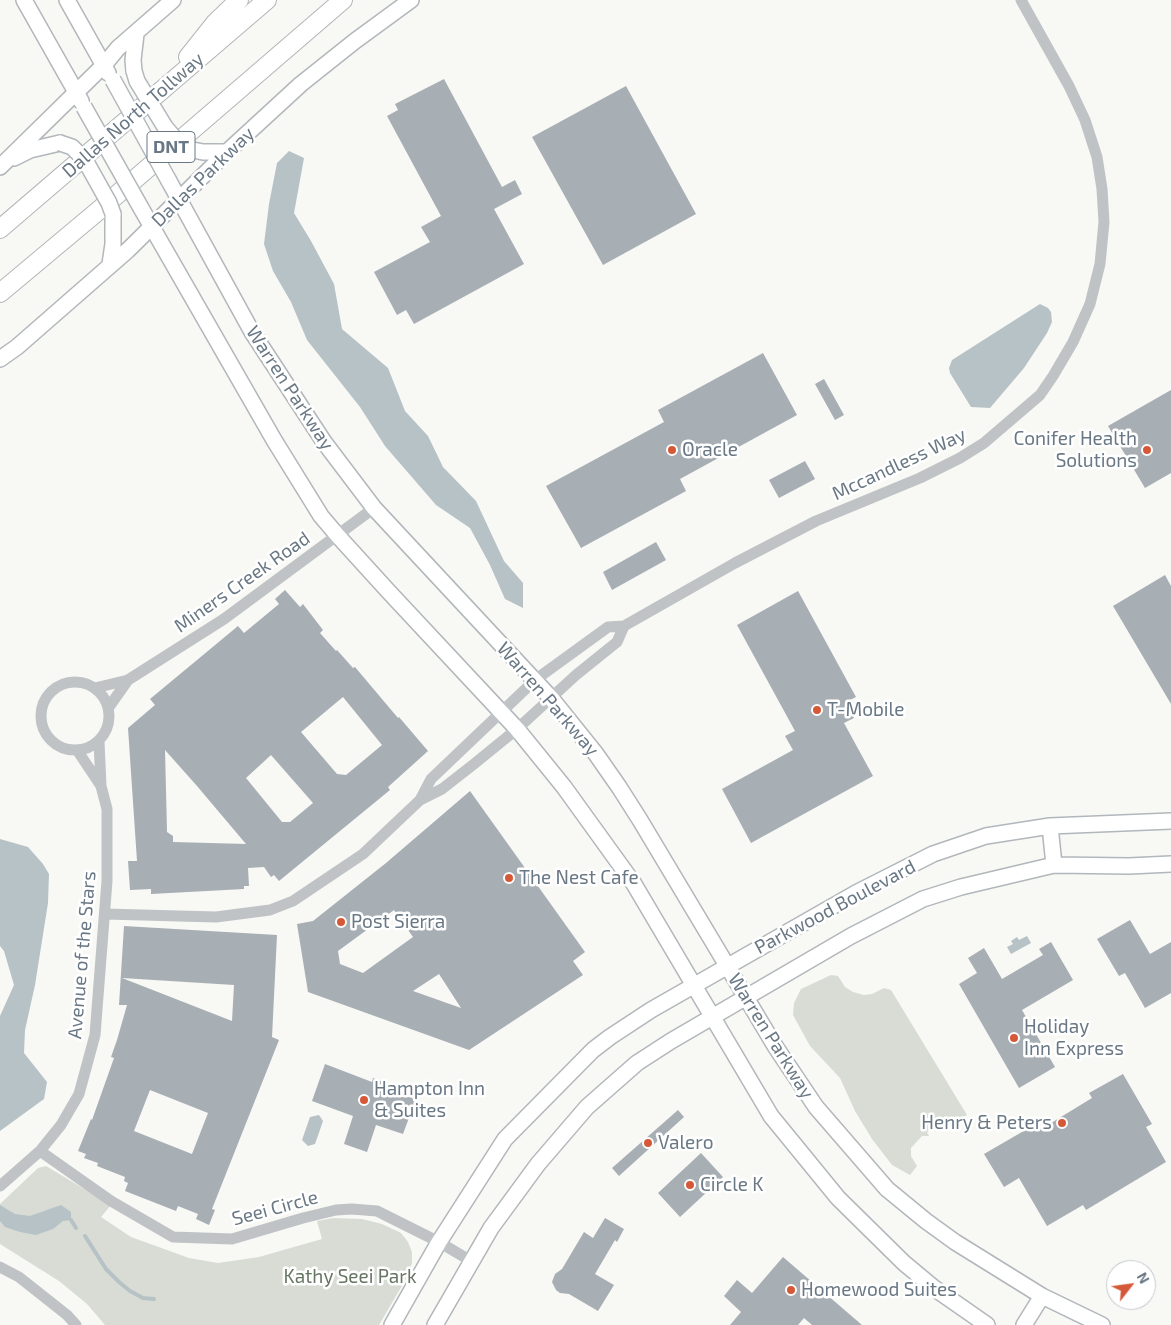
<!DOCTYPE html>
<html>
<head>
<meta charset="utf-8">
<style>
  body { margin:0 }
  #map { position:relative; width:1171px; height:1325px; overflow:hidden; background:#f8f8f5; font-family:"Exo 2",sans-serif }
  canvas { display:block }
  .north { position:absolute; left:1106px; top:1260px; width:50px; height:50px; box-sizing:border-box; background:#fff; border:1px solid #c3c9ce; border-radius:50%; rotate:60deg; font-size:14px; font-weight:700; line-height:20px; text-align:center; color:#697884 }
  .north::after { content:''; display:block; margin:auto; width:18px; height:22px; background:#d55938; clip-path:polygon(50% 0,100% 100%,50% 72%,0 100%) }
</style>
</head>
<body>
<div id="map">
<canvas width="1171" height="1325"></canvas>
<div class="north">N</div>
</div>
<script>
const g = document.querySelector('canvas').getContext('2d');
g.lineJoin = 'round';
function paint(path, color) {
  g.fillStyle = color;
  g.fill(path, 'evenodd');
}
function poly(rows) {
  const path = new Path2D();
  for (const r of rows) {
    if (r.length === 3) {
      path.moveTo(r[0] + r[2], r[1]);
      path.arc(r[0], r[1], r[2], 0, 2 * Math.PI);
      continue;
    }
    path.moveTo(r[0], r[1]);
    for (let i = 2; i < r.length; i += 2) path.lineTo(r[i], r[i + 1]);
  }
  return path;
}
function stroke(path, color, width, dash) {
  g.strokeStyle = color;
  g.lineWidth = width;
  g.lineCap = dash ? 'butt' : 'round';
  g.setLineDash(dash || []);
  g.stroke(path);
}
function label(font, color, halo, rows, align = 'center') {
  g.font = font + ' "Exo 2",sans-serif';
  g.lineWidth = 5;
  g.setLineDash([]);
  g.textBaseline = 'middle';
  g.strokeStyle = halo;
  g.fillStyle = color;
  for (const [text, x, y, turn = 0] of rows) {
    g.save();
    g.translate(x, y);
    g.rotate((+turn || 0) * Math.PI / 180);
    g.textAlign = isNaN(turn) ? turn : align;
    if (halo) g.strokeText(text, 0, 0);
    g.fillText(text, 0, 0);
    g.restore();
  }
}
const green = poly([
  [831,975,838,976,845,987,853,992,864,995,872,994,884,988,891,990,967,1115,946,1126,944,1122,927,1132,929,1136,922,1136,911,1148,911,1156,917,1166,910,1175,892,1165,872,1139,855,1111,840,1078,810,1046,793,1015,794,1003,801,989],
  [46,1166,111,1205,101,1217,131,1237,189,1258,218,1263,259,1257,322,1239,317,1221,333,1218,362,1219,382,1224,401,1233,408,1242,412,1252,412,1262,410,1272,379,1325,105,1325,87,1304,59,1281,0,1244,0,1204,38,1168]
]);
const water = poly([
  [289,151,304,158,294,213,311,241,334,284,342,329,388,368,405,411,428,436,443,467,476,501,504,561,523,583,523,608,505,599,490,565,470,528,436,505,385,446,360,407,307,340,291,302,273,271,264,244,269,204,277,163],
  [1040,304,1048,308,1051,312,1052,322,1047,333,1024,368,990,408,971,407,950,373,949,368,952,360],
  [0,839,28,847,43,864,49,874,48,903,35,985,25,1030,24,1053,47,1082,44,1099,0,1131,0,1016,14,985,4,951,0,946],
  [1027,936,1031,943,1011,954,1007,947,1013,944,1011,941,1017,937,1019,940],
  [319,1115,323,1121,315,1144,308,1146,302,1140,310,1117],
  [0,1205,15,1214,30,1216,61,1205,71,1212,71,1220,63,1221,53,1229,36,1235,20,1232,5,1227,0,1221]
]);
const stream = poly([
  [71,1220,76,1228],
  [85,1236,106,1269,119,1282,130,1291,143,1298,154,1299]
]);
const building = poly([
  [444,79,502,187,515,180,522,194,494,209,524,264,414,324,406,310,397,315,374,272,430,242,421,227,441,216,387,116,398,110,395,104],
  [626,86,696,214,603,265,532,137],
  [763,353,797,415,680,479,686,491,581,548,546,486,664,422,658,410],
  [824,379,844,415,835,420,815,384],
  [1171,390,1171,473,1145,488,1108,426],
  [805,461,815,479,779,498,769,480],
  [656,542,666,560,612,590,603,572],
  [1165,575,1171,586,1171,704,1113,606],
  [285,590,300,607,303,604,323,630,320,633,336,651,337,650,353,668,355,667,398,718,399,717,428,751,388,787,390,790,279,881,274,875,271,877,264,867,248,868,249,886,244,886,244,889,151,894,151,889,130,890,128,861,137,861,128,728,155,705,150,699,238,626,244,633,279,604,275,599],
  [343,697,382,745,346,775,337,774,301,732],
  [165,750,197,786,246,844,173,842,173,836,167,832],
  [271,755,313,803,290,822,282,822,246,778],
  [798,591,856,697,846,702,854,718,844,723,873,776,751,843,722,789,793,750,785,736,795,731,737,625],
  [470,791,585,952,573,961,583,975,469,1050,308,992,297,924,313,921,386,863],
  [394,910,413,937,363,973,340,964,338,951],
  [439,974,461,1008,413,991],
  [1130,920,1150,954,1171,942,1171,993,1145,1008,1125,973,1119,976,1097,939],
  [124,926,277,935,272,1037,279,1040,212,1209,215,1210,209,1225,196,1219,198,1214,178,1206,176,1211,125,1191,128,1183,124,1181,125,1177,97,1166,98,1163,84,1158,86,1154,78,1151,91,1119,92,1120,114,1058,111,1057,117,1040,127,1005,119,1005],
  [122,978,234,985,232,1021],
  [150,1090,208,1113,192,1154,134,1131],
  [1051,942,1073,980,1022,1010,1055,1067,1019,1088,959,984,977,973,968,958,984,948,1002,979,1043,955,1039,949],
  [325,1064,372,1082,373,1078,386,1083,384,1088,416,1099,403,1134,376,1125,367,1152,344,1144,353,1116,312,1101],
  [1123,1074,1152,1124,1146,1127,1166,1162,1086,1210,1083,1205,1047,1226,1019,1178,1004,1187,984,1154,1034,1125,1038,1131,1092,1098,1089,1093],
  [678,1110,684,1117,619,1176,612,1168],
  [701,1153,723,1177,680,1217,658,1193],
  [605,1218,624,1229,617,1242,615,1240,595,1274,614,1285,598,1311,569,1294,560,1293,556,1290,552,1282,555,1274,562,1269,584,1232,593,1238],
  [783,1257,862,1325,812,1325,804,1318,798,1325,730,1325,741,1312,724,1296,737,1280,752,1293]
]);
const minor = poly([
  [75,716,34],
  [95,688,128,680,224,619,374,508],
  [109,707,128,680],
  [77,750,101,786],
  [420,800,431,779,535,680,608,627,624,626,735,563,816,521,920,478,960,458,984,443,1040,395,1053,376,1073,342,1090,304,1100,264,1104,222,1102,189,1097,157,1085,120,1069,86,1021,0],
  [105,914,216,917,270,910,293,901,363,854,420,800,442,789,474,764,517,729,576,675,617,642,624,626],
  [40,1151,111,1201,173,1237,232,1239,303,1218,336,1210,352,1209,377,1211,439,1242,471,1261],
  [0,1186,40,1151,61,1125,79,1094,95,1035,107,881,107,809,101,786,99,741],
  [0,1267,19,1277,67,1315,76,1325]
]);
const major = poly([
  [24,0,81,101],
  [67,0,108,73],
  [134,71,133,60,136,34],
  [188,149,203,152,227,152],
  [14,158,30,150,60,143],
  [0,167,104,65,118,48,173,0],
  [169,181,252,332,324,442,374,508,551,698,596,754,619,787,640,820,775,1046,816,1107,887,1189,926,1221,955,1242,1042,1296,1102,1325],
  [141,208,274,440,321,516,338,536,389,592,517,729,564,787,634,884,771,1116,838,1198,904,1263,934,1288,987,1325],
  [110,264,113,244,113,214],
  [0,359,17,347,128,250,227,152,301,84,355,41,411,0],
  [1050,826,1054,865],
  [392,1325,439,1242,505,1139,593,1050,610,1037,651,1010,856,893,933,854,986,836,1050,826,1171,821],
  [435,1325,491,1228,538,1164,587,1107,637,1063,671,1041,851,936,923,899,961,887,1054,865,1129,866,1171,864],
  [1024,1325,1042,1296]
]);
const highway = poly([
  [188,57,215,23,239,0],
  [0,229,267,0],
  [0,293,98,211,343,0]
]);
const majorBridge = poly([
  [134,71,137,81,165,127,177,141,188,149],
  [113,80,169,181],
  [84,107,141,208],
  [60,143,72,147,85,160,109,203,113,214]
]);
const markers = [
  [672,450,5,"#d55938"],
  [1147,450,5,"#d55938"],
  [817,710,5,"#d55938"],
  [509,878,5,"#d55938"],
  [341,922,5,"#d55938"],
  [1014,1038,5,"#d55938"],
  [364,1100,5,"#d55938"],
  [1062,1123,5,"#d55938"],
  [648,1143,5,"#d55938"],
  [690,1185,5,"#d55938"],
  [791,1290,5,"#d55938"]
];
const shields = [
  [171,147,48]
];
const shieldNames = [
  ["DNT",171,147]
];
const streetNames = [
  ["Dallas North Tollway",133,115,-41],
  ["Dallas Parkway",203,177,-44],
  ["Warren Parkway",290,388,57],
  ["Mccandless Way",899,464,-25],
  ["Miners Creek Road",242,582,-35],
  ["Warren Parkway",548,699,49],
  ["Parkwood Boulevard",835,907,-28],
  ["Avenue of the Stars",82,955,-85],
  ["Warren Parkway",771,1036,58],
  ["Seei Circle",275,1208,-15]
];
const poiNames = [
  ["Conifer Health",1137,439,"right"],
  ["Solutions",1137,461,"right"],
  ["Oracle",682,450],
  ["T-Mobile",827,710],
  ["The Nest Cafe",519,878],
  ["Post Sierra",351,922],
  ["Holiday",1024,1027],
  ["Inn Express",1024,1049],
  ["Hampton Inn",374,1089],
  ["& Suites",374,1111],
  ["Henry & Peters",1052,1123,"right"],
  ["Valero",658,1143],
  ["Circle K",700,1185],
  ["Homewood Suites",801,1290]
];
const parkNames = [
  ["Kathy Seei Park",350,1277]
];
paint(green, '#d8dcd5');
paint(water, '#b6c2c5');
stroke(stream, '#b6c2c5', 4);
paint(building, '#a7aeb4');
stroke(major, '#b2b7bb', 18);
stroke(highway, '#b2b6b9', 20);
stroke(minor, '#bfc3c6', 11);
stroke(major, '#fff', 15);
stroke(highway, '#fff', 18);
stroke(majorBridge, '#b2b7bb', 18, []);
stroke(majorBridge, '#fff', 15);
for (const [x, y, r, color] of markers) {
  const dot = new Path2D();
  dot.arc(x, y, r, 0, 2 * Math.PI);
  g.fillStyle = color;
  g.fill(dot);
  stroke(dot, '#fff', 2);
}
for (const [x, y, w] of shields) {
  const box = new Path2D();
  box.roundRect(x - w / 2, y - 15.5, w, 31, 4);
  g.fillStyle = '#fff';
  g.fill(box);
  stroke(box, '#697884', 1);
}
label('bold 18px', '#697884', null, shieldNames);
label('19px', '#697884', '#fff', streetNames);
label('19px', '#697884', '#fff', poiNames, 'left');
label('19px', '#677664', '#fff', parkNames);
</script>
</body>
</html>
